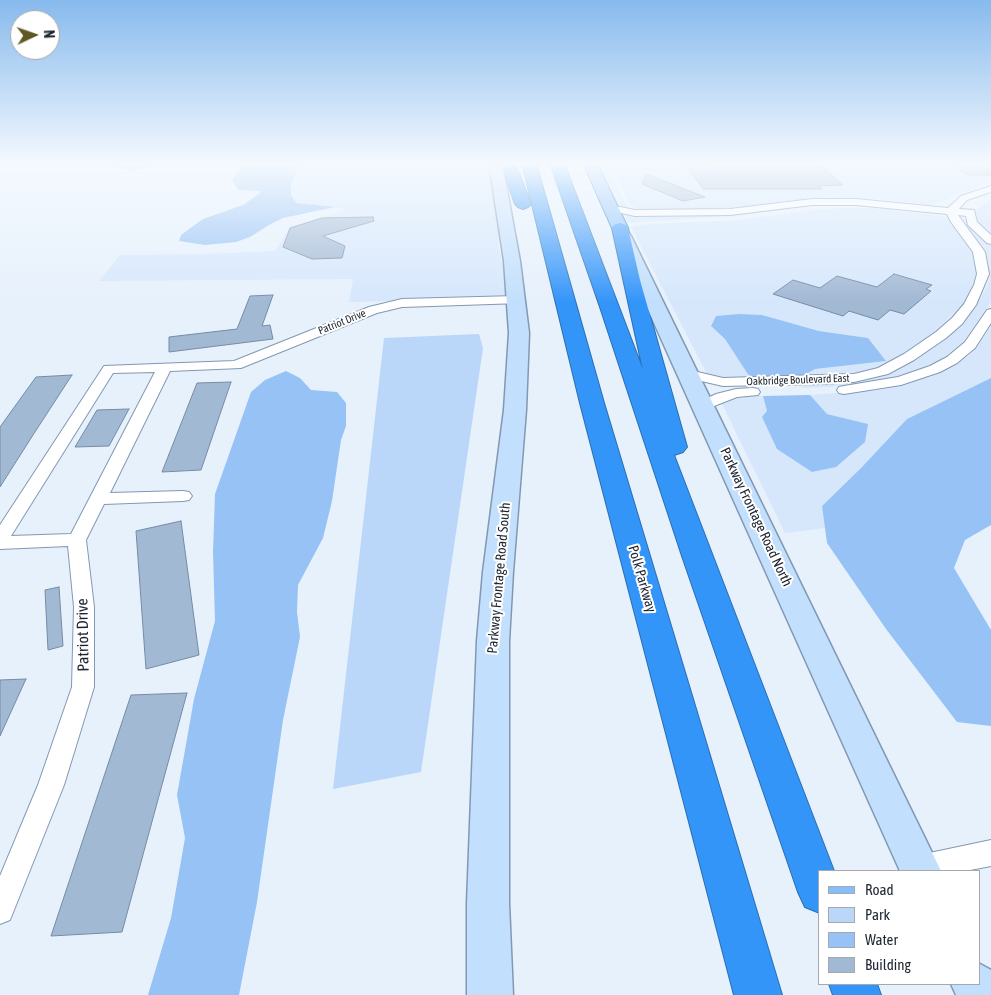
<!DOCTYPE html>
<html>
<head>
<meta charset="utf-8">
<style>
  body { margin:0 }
  #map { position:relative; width:991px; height:995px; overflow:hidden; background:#e7f1fc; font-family:"Asap Condensed",sans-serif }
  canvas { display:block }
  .legend { position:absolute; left:818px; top:870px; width:162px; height:115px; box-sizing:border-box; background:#fff; border:1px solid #a5a8ac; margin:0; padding:6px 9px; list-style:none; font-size:15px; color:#1d2530 }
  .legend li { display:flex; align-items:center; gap:10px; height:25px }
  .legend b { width:25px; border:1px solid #a5a8ac }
  .north { position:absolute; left:10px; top:10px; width:50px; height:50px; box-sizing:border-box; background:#fff; border:1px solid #a5a8ac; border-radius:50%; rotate:87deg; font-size:14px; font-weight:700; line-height:20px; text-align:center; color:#1d2530 }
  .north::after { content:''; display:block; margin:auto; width:18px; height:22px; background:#5e5824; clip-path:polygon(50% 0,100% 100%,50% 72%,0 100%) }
</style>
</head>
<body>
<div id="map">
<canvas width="991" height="995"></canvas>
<ul class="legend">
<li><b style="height:6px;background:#85bffb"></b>Road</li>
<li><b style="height:14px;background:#bad7fa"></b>Park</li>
<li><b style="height:14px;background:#96c2f5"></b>Water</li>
<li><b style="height:14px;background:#a2b9d4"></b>Building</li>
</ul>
<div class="north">N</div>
</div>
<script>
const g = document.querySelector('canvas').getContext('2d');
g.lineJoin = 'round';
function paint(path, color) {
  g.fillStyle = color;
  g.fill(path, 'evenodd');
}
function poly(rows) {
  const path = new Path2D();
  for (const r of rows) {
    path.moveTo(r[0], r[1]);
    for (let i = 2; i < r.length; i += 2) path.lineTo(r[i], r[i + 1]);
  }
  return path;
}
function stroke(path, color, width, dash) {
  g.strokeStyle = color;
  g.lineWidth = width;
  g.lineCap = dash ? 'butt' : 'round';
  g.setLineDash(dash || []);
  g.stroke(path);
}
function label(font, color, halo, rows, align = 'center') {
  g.font = font + ' "Asap Condensed",sans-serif';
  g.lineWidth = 4;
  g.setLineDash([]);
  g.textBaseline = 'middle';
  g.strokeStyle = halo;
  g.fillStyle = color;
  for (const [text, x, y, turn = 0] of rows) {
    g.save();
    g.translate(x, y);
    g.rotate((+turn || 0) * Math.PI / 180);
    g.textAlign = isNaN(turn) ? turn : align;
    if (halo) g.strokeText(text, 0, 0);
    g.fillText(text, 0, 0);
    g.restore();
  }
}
const built = poly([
  [300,163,491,163,494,200,497,200,501,223,498,244,510,298,349,302,353,279,99,281,120,255,205,254,275,251,289,229,346,209,296,203,291,195,291,184],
  [599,163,605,163,627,206,638,211,622,209],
  [609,163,991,163,991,184,980,186,956,194,942,202,928,205,873,198,824,197,721,209,642,211,631,206],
  [991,200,991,236,978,223,975,214,980,207],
  [815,203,874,205,816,205,734,216,629,223,624,213,649,215],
  [842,208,875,208,948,217,965,238,973,252,975,262,976,273,973,284,963,304,934,333,902,355,877,368,850,374,801,377,815,369,885,361,868,338,819,331,762,315,716,316,711,326,725,339,751,379,723,379,708,376,631,227,647,224,739,220,821,209],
  [960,218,965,219,973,230,991,246,991,302,963,343,945,358,928,367,896,378,845,386,803,388,800,384,857,381,890,373,916,359,948,337,963,322,976,307,987,286,990,275,985,253],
  [991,326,991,378,907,419,861,468,822,506,825,528,785,533,721,402,740,396,763,396,767,411,868,424,827,414,810,395,880,390,906,384,941,372,967,357,978,346]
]);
const green = poly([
  [479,334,483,348,421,772,333,789,384,338]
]);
const water = poly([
  [107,163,169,163,130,171],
  [249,163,300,163,291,184,291,195,296,203,335,207,283,218,269,225,250,237,236,242,205,245,179,241,181,235,203,219,243,205,260,193,261,191,238,190,232,180,241,168],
  [739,314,762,315,819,331,868,338,886,361,815,369,801,377,751,379,725,339,711,326,716,316],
  [286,371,300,378,311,390,337,392,346,403,346,426,341,440,332,501,323,538,298,585,297,612,300,637,283,720,257,902,239,995,148,995,171,918,185,838,177,795,194,699,215,621,213,552,215,494,251,392,265,380],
  [991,378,991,525,965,540,954,568,991,630,991,726,957,722,886,629,827,543,822,506,861,468,907,419],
  [810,395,827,414,868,424,865,442,836,467,812,472,777,449,762,417,767,411,763,396]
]);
const building = poly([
  [818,163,843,185,818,186,822,189,703,189,685,164,818,163],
  [950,163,991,163,991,175,968,175,950,163],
  [646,174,705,197,683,201,642,184,646,174],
  [373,217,374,221,323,236,345,246,342,258,312,259,283,247,290,228,322,218,373,217],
  [894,274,932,285,926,289,931,291,904,314,890,310,878,320,849,311,843,316,773,294,793,280,820,288,837,276,877,287,894,274],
  [273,295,262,326,270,325,273,339,169,352,169,337,237,329,250,296,273,295],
  [72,375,33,435,0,487,0,427,36,377,72,375],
  [231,382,201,470,162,472,197,383,231,382],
  [129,409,109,446,75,447,97,410,129,409],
  [181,521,199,655,146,669,136,531,181,521],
  [59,587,63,646,48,650,45,590,59,587],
  [26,679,0,736,0,680,26,679],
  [187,693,122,932,51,936,131,695,187,693]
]);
const street = poly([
  [991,186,991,192,967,200,959,209,974,210,977,222,991,235,991,244,987,243,968,225,966,216,958,215,985,252,989,274,976,305,962,324,946,338,914,360,888,374,854,382,821,384,723,386,684,377,682,374,684,371,689,370,723,378,854,374,878,368,904,354,936,332,952,318,964,304,974,285,977,274,973,252,951,222,947,214,856,205,812,205,730,215,635,216,607,210,605,208,610,205,635,210,730,209,812,199,856,199,948,208,961,196,991,186],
  [517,296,521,297,523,300,521,303,402,307,377,313,241,368,170,371,110,493,183,491,189,492,192,496,189,500,183,501,104,504,86,540,94,607,94,687,64,785,10,920,0,924,0,876,38,785,72,687,74,607,68,546,0,549,0,525,104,366,234,361,369,307,402,299,517,296],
  [155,372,71,534,11,536,113,373,155,372],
  [991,309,991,323,975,348,957,363,940,372,901,385,844,394,839,393,837,390,839,387,844,386,898,377,930,366,947,357,965,342,987,310,991,309],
  [753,388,758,389,760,392,758,395,737,397,704,410,699,408,696,405,699,402,716,394,736,389,753,388],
  [991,840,991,866,965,871,908,871,906,868,910,859,920,855,991,840]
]);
const secondary = poly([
  [489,163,502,163,520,261,529,333,526,410,513,572,509,641,509,903,513,995,467,995,467,903,477,641,483,572,504,410,509,333,504,261,489,163],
  [623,231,629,233,631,236,941,871,900,871,615,236,617,233,623,231],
  [980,964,991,970,991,995,956,995,951,984,980,984,980,964]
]);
const primary = poly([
  [583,163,597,163,628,228,626,231,614,231,612,228,583,163]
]);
const highway = poly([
  [501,163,515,163,531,204,528,207,523,209,518,207,515,204,501,163],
  [522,163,536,163,604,403,782,995,734,995,580,403,522,163],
  [550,163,564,163,643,370,612,228,614,225,620,223,626,225,628,228,640,280,687,447,683,452,674,455,834,871,820,871,820,913,805,907,798,892,682,556,600,307,550,163],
  [829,984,877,984,881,995,833,995,829,984]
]);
const farStreetnames = [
  ["Patriot Drive",342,322,-22],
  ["Oakbridge Boulevard East",798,380,-2]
];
const streetNames = [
  ["Parkway Frontage Road North",756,517,65],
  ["Parkway Frontage Road South",499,578,-85],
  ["Polk Parkway",642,579,74]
];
const nearStreetnames = [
  ["Patriot Drive",83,635,-91]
];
paint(built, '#d6e7fc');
paint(green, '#bad7fa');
paint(water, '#96c2f5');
paint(building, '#a2b9d4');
stroke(building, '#758ba5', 1);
stroke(street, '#8298b2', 2);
stroke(secondary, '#8298b2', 3);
stroke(primary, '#2c6eb3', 2);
stroke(highway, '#2c6eb3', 2);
paint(street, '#fff');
paint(secondary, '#c2dffd');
paint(primary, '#85bffb');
paint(highway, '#3495f9');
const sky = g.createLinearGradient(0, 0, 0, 302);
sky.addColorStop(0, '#87baed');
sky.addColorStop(0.54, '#f4f9fe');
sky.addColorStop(1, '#f4f9fe00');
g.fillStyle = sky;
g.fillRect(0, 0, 991, 302);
label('11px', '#1d2530', '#fff', farStreetnames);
label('14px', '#1d2530', '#fff', streetNames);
label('16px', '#1d2530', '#fff', nearStreetnames);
</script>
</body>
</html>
